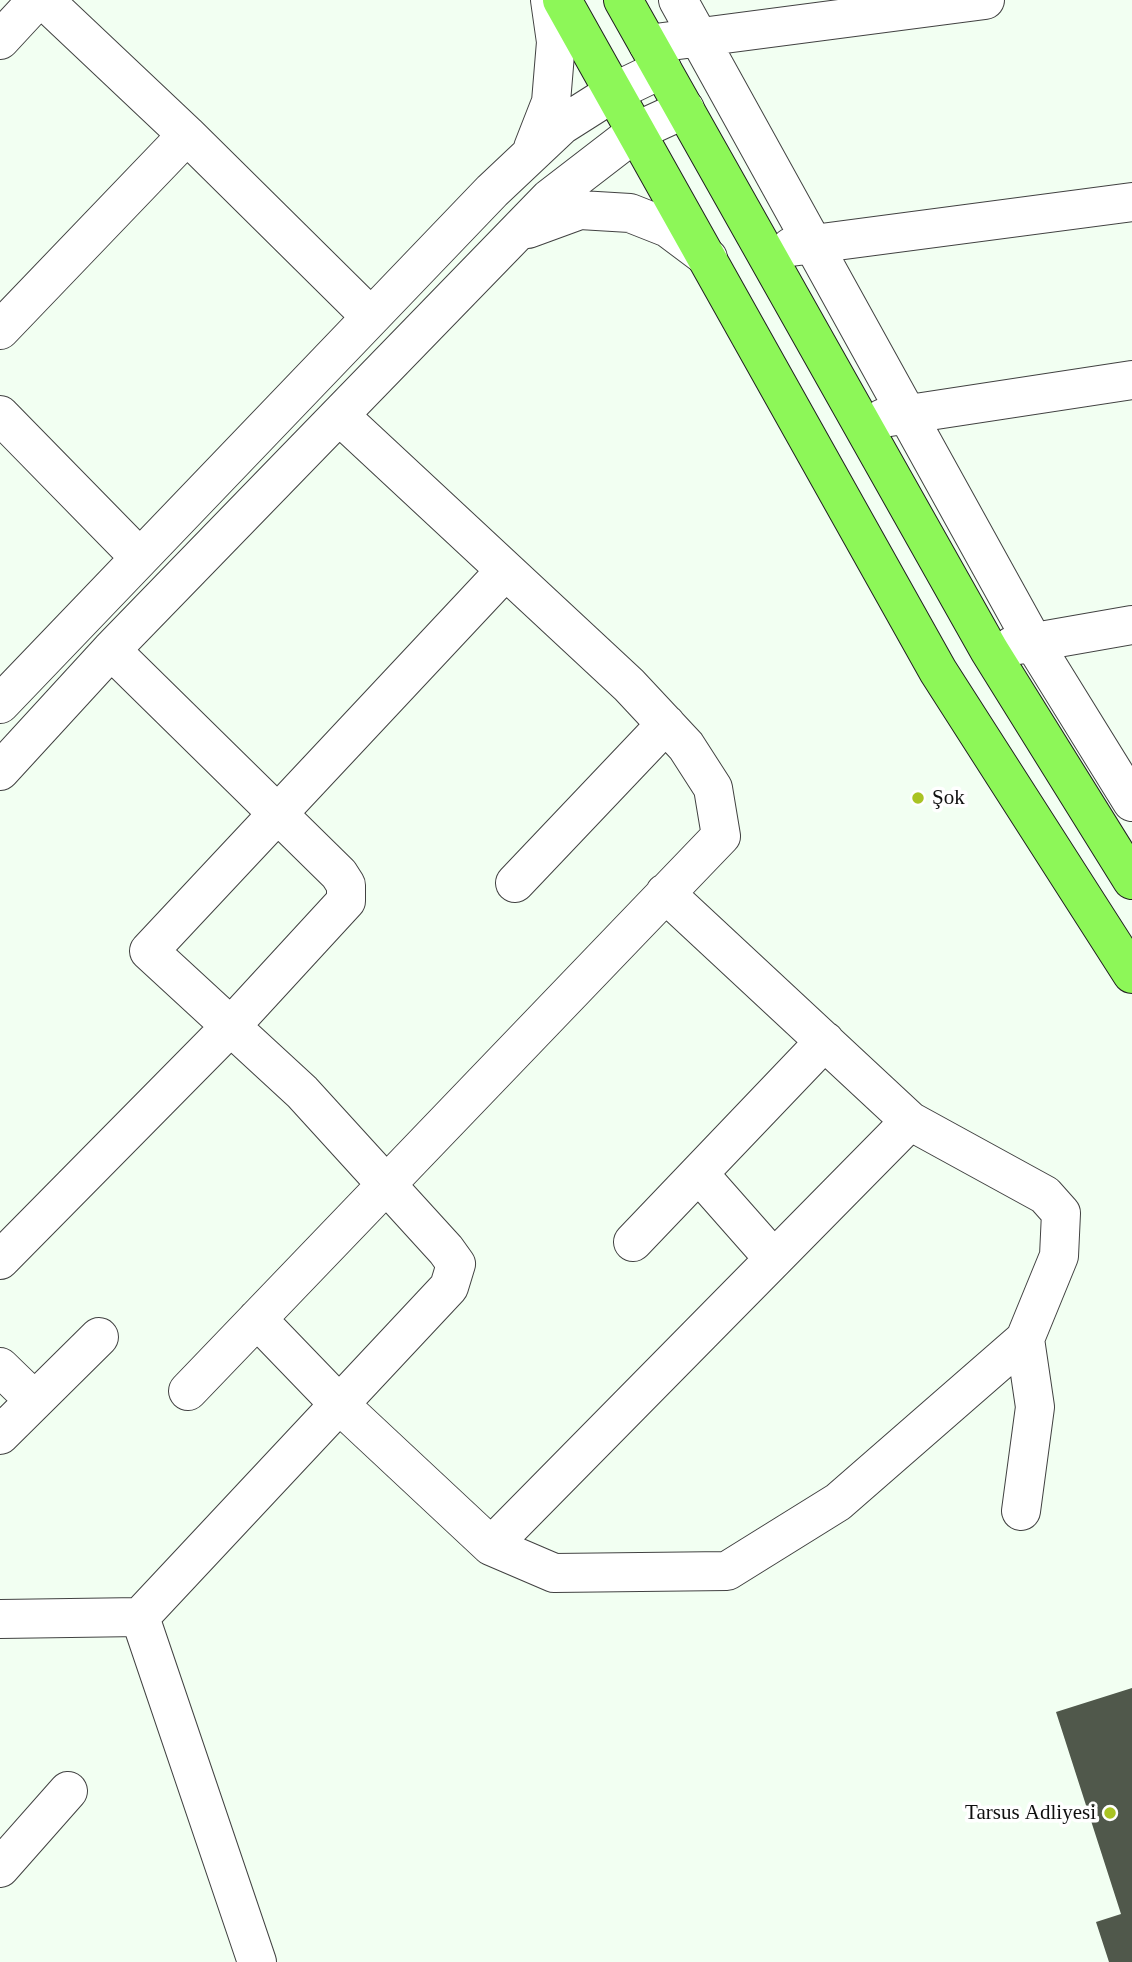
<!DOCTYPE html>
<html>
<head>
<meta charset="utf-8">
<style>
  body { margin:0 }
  canvas { display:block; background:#f2fff2 }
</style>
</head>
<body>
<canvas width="1132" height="1962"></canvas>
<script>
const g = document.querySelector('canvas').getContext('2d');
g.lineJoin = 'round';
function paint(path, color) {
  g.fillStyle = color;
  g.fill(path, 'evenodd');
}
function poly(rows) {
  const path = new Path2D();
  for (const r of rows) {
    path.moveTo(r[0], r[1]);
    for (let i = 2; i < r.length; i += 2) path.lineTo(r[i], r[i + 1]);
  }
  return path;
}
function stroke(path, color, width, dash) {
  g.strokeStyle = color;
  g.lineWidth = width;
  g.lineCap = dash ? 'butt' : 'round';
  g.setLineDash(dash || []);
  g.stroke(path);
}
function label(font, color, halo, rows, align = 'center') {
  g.font = font + ' "Times New Roman",serif';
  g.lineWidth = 7;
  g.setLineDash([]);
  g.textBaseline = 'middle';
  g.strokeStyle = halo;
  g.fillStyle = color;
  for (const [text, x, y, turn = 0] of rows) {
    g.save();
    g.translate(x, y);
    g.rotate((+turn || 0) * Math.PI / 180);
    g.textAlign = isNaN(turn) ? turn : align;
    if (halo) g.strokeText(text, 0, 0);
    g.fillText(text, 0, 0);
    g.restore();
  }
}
const building = poly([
  [1132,1688,1132,1962,1109,1962,1096,1922,1121,1914,1056,1712]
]);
const minor = poly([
  [44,0,187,135,371,317],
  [678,0,1033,642,1132,802],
  [0,40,37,0],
  [648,44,985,0],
  [533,148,551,102,556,42,550,0],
  [528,229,580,210,630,213,668,228,708,258],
  [791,247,1132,202],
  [0,330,187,135],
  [0,415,140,558],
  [883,418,1132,380],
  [1012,646,1132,625],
  [0,704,492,191,562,125,614,92,662,69],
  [0,771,111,650,550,198,637,131,685,109],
  [515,883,666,724],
  [665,893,910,1121,1045,1195,1061,1213,1059,1256,1025,1339,1035,1407,1021,1511],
  [699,1174,774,1259],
  [633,1242,825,1041],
  [0,1260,231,1026,346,901,346,885,339,874,111,650],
  [257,1319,339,1404,491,1546,554,1573,727,1571,838,1502,1025,1339],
  [0,1367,34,1400],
  [188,1391,721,836,713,788,686,746,629,685,341,417],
  [0,1435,99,1337],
  [491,1546,910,1121],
  [140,1617,257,1962],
  [0,1619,140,1617,449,1287,456,1264,446,1250,302,1092,149,951,505,571],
  [0,1868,68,1791]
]);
const highway = poly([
  [562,0,938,671,1132,974],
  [623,0,989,650,1132,880]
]);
const markers = [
  [918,798,7,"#a9c323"],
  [1110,1813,7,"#a9c323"]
];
const poiNames = [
  ["Şok",932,798],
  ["Tarsus Adliyesi",1096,1813,"right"]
];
paint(building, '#50584b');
stroke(minor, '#424242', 40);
stroke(highway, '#202020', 40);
stroke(minor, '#fff', 38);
stroke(highway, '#8df758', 38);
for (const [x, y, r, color] of markers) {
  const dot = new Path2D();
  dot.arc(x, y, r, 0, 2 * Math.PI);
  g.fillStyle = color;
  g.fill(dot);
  stroke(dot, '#fff', 2.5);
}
label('21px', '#0f0f0f', '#fff', poiNames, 'left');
</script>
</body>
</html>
